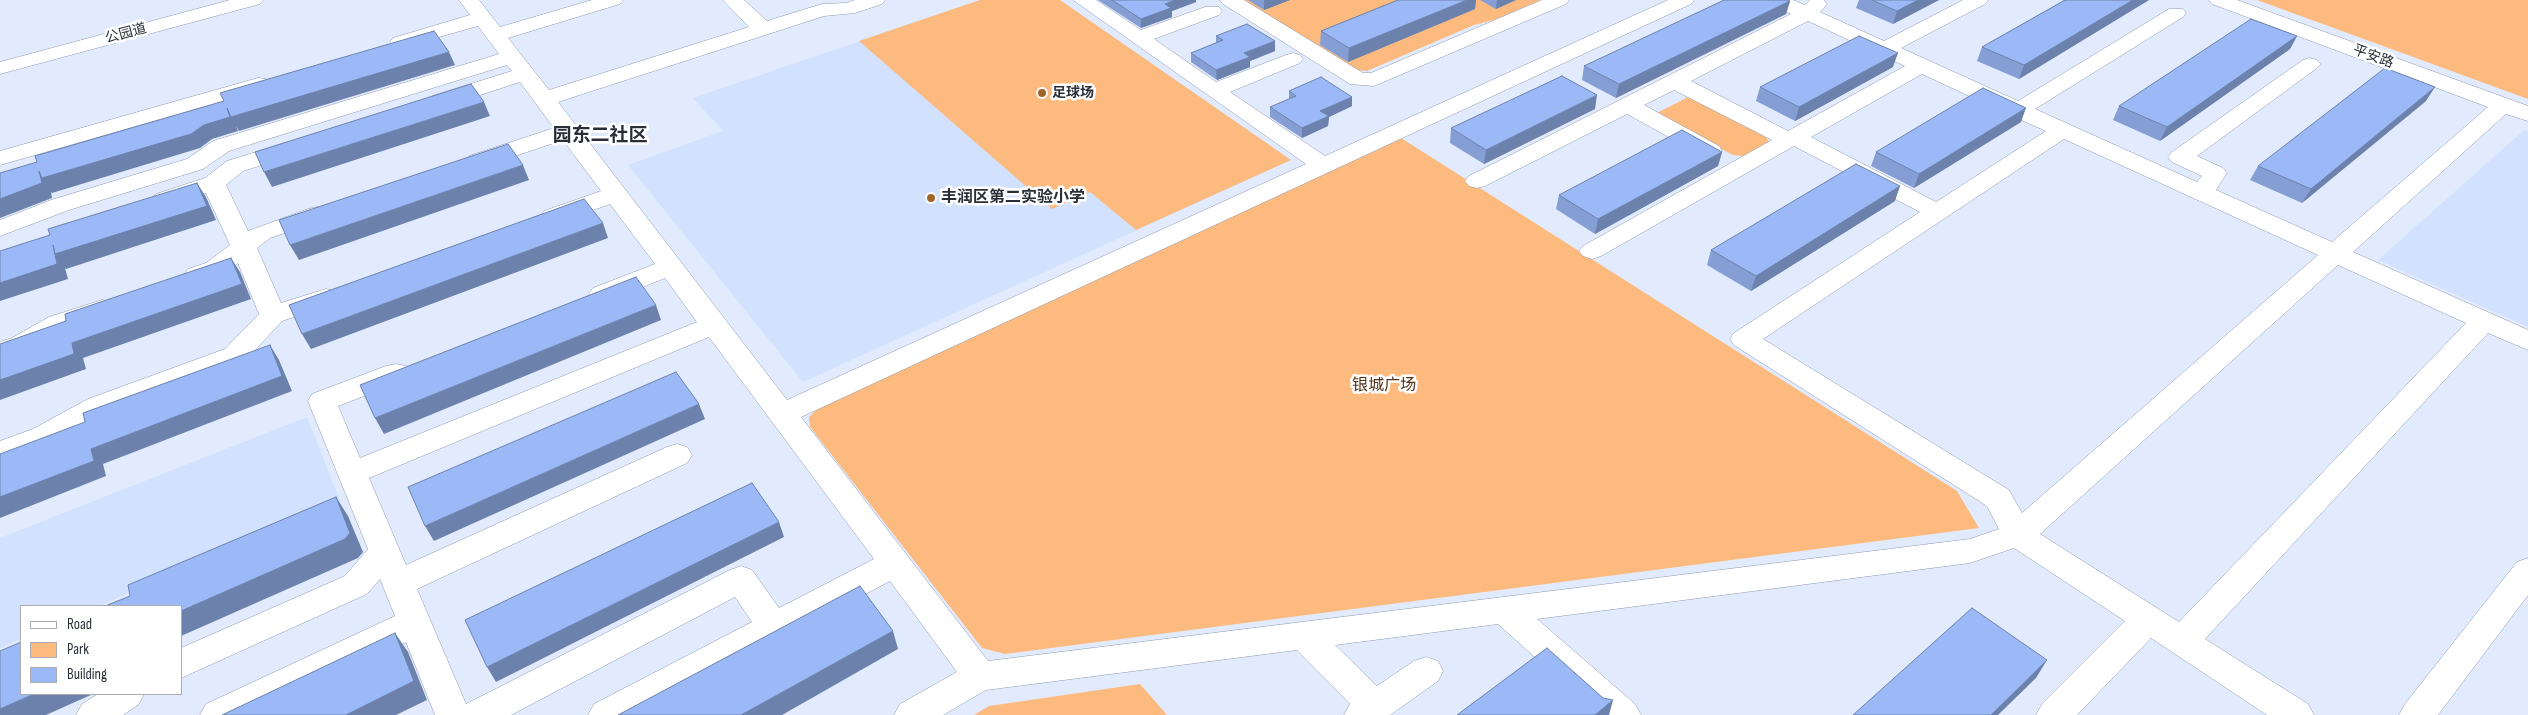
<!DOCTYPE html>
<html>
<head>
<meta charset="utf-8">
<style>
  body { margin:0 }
  #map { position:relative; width:2528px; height:715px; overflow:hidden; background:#e2ebfe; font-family:"Sofia Sans Condensed",sans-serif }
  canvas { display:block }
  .legend { position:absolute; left:20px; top:605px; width:162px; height:90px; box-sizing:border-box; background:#fff; border:1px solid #aaacaf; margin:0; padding:6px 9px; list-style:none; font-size:15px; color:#2a2f37 }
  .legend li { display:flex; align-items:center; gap:10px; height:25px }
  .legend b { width:25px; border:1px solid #aaacaf }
</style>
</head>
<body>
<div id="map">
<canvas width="2528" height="715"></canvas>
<ul class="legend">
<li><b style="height:6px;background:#fff"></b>Road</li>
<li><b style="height:14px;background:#fdba7f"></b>Park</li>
<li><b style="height:14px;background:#9bb9f6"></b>Building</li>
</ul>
</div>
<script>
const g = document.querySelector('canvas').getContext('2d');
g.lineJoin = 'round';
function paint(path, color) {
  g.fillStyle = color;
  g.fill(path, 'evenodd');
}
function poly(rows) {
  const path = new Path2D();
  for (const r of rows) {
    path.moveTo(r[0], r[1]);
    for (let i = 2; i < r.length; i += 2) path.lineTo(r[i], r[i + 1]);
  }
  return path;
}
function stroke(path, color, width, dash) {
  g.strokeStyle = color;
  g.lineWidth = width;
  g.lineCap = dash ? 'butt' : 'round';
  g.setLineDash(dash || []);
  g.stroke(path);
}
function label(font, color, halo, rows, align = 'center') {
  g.font = font + ' "Sofia Sans Condensed","Noto Sans SC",sans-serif';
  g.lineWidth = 5;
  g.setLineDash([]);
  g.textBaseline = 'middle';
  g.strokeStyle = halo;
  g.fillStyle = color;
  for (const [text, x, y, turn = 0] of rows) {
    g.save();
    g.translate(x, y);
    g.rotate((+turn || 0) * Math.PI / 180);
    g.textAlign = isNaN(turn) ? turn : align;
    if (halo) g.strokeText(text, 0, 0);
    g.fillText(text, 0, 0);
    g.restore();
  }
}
const built = poly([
  [980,0,1060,0,1291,160,803,382,628,165,723,131,693,98],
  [2524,130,2528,131,2528,327,2378,260],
  [307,417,341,503,99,606,21,606,21,639,0,648,0,538]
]);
const green = poly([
  [980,0,1060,0,1291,160,1136,230,1090,192,1052,209,859,41],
  [1241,0,1541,0,1494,20,1474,25,1367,71,1355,70],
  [2257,0,2528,0,2528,99],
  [1690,96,1765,135,1770,144,1752,157,1733,155,1655,114],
  [1401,138,1957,491,1979,528,1005,654,982,648,810,427,809,417,819,407],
  [1140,684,1167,715,974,715,989,706]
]);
const minor = poly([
  [459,0,479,0,500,27,592,0,623,0,620,4,508,38,549,90,749,27,723,0,744,0,767,21,822,4,846,3,855,0,885,0,882,4,855,13,824,16,558,102,787,400,1306,164,1073,0,1096,0,1141,30,1205,7,1219,7,1222,11,1219,15,1154,39,1216,82,1286,55,1293,53,1300,55,1303,59,1300,63,1230,92,1325,156,1668,0,1694,0,1691,4,801,417,988,661,1970,539,1999,529,1987,506,1734,345,1730,339,1734,333,1920,212,1794,146,1601,256,1592,259,1583,256,1579,251,1583,246,1772,140,1674,90,1644,105,1719,146,1722,151,1719,156,1711,158,1703,156,1627,114,1485,186,1477,188,1469,186,1465,181,1469,176,1791,14,1770,4,1767,0,1793,0,1805,5,1810,0,1824,0,1827,4,1820,12,1884,41,1963,0,1988,0,1985,4,1901,48,2018,101,2169,9,2183,9,2186,13,2183,17,2035,109,2197,182,2202,176,2172,162,2168,157,2172,152,2303,60,2310,58,2317,60,2321,64,2317,68,2197,156,2223,168,2227,173,2216,190,2332,242,2488,107,2212,4,2209,0,2237,0,2528,106,2528,121,2506,114,2353,252,2528,330,2528,350,2488,333,2205,639,2308,704,2314,715,2267,715,2151,638,2077,715,2036,715,2042,704,2125,621,2014,548,1970,563,1537,619,1635,704,1641,715,1599,715,1498,624,1335,645,1377,686,1414,661,1426,657,1438,661,1443,671,1438,681,1390,715,1344,715,1350,704,1297,650,986,690,943,715,894,715,900,704,957,672,890,581,639,715,588,715,594,704,752,622,735,597,511,715,435,715,406,642,253,715,200,715,206,704,395,616,380,579,367,594,181,678,181,648,345,576,368,549,308,401,312,394,386,366,396,364,406,366,410,373,406,380,338,406,360,458,697,322,665,278,611,300,602,302,593,300,589,294,593,288,655,264,610,204,562,221,553,223,544,221,541,216,544,211,601,191,563,140,485,166,477,168,469,166,465,161,469,156,554,128,520,82,440,108,432,106,429,101,432,96,512,71,507,65,229,151,203,169,69,210,0,236,0,220,51,200,187,159,213,141,499,54,478,26,400,48,393,46,390,42,393,38,470,15,459,0],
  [1808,21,1905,66,1788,131,1691,81,1808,21],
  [1922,74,2010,115,2046,131,1936,202,1811,137,1922,74],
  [2064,139,2318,255,2022,513,2009,490,1763,339,2064,139],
  [2338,265,2466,323,2179,622,2040,534,2338,265],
  [709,337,874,559,779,608,752,570,741,566,730,570,466,704,417,589,687,463,692,455,687,447,677,444,667,447,406,565,369,478,709,337],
  [1220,0,1244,0,1363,73,1371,73,1542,0,1569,0,1566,4,1374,86,1350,84,1223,4,1220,0],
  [258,78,266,79,269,84,266,89,0,165,0,151,258,78],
  [292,141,300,143,303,148,300,153,243,171,226,185,248,231,308,209,317,207,326,209,329,214,326,219,270,238,257,248,281,303,326,289,335,291,339,297,335,303,282,321,245,361,108,413,53,443,0,463,0,441,33,429,88,399,225,349,259,314,238,263,224,275,197,283,188,281,184,275,188,269,206,263,230,245,206,193,164,206,156,204,152,199,156,194,205,178,227,161,292,141],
  [102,300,111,302,115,308,111,314,67,329,32,350,0,360,0,342,12,338,49,317,102,300],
  [2528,558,2528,595,2438,715,2399,715,2405,704,2517,562,2528,558],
  [98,694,144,694,139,704,123,715,76,715,82,704,98,694]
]);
const major = poly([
  [230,0,263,0,260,4,0,74,0,62,230,0]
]);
const wall = poly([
  [1098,0,1196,0,1196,2,1172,11,1172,17,1141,28],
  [1248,0,1290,0,1264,10],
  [1398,0,1476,0,1475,9,1348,62,1320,45,1321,31],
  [1480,0,1516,0,1496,9],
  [1859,0,1939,0,1893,24,1856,8],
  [2065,0,2149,0,2019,79,1977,61,1982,47],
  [1790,1,1786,14,1616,98,1582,80,1584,66],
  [1216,36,1275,41,1275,51,1250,61,1250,67,1217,80,1191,62,1191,53,1216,43],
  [2297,36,2290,49,2160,141,2113,120,2119,106],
  [1893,67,1795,121,1756,101,1760,87],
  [1289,91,1352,97,1352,106,1329,117,1328,126,1302,138,1270,117,1270,107,1289,99],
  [2426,101,2302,203,2250,180,2258,166],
  [1595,109,1484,164,1450,143,1451,128],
  [2021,122,1914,188,1871,166,1876,152],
  [1722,152,1718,166,1595,234,1556,209,1559,195],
  [1895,201,1751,291,1707,265,1711,250]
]);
const shadedWall = poly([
  [1175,0,1196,0,1196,2,1172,11,1172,17,1141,28,1141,19,1165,4],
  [1265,0,1290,0,1264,10,1264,1],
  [1467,0,1476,0,1475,9,1348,62,1349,48],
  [1497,0,1516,0,1496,9],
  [1918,0,1939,0,1893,24,1897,11],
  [2133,0,2149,0,2019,79,2024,65],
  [1790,1,1786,14,1616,98,1619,84],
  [2297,36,2290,49,2160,141,2167,127],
  [1275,41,1275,51,1250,61,1250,67,1217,80,1216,70,1244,53],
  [449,52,455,65,239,131,236,126,238,131,212,139,200,148,52,193,51,192,52,198,0,218,0,199,39,171,227,108],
  [1898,53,1893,67,1795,121,1799,107],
  [2435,87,2426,101,2302,203,2311,189],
  [1597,95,1595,109,1484,164,1486,150],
  [1352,97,1352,106,1329,117,1328,126,1302,138,1302,128,1320,111],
  [484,102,490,116,272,187,264,172],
  [2026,108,2021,122,1914,188,1919,174],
  [1722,152,1718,166,1595,234,1598,219],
  [523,165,529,180,299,260,290,245],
  [197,183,206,197,216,220,66,269,65,268,68,279,0,301,0,283,53,245],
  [1900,186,1895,201,1751,291,1756,276],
  [603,223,608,238,311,349,302,334],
  [231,258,240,272,251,299,83,358,86,369,0,400,0,380,72,343],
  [656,305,661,320,384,434,375,418],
  [270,345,279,360,292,391,103,464,106,476,0,518,0,497,91,449],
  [699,404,705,419,434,541,425,526],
  [336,497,348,516,363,552,358,558,181,636,181,611],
  [779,522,784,537,496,682,487,667],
  [893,631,898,649,782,715,741,715],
  [395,633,408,652,427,700,396,715,346,715],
  [2047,660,2036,678,1998,715,1991,715],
  [34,694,93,694,46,715,0,715,0,709],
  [1613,700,1609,715,1595,715]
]);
const building = poly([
  [1112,0,1175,0,1165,4,1171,8,1141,19,1112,0],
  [1398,0,1467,0,1349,48,1321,31,1398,0],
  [1724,0,1787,0,1790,1,1619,84,1584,66,1724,0],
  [1872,0,1918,0,1897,11,1872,0],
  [2065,0,2133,0,2024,65,1982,47,2065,0],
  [2251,19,2297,36,2167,127,2119,106,2251,19],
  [1247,24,1275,41,1244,53,1250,57,1216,70,1191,53,1223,40,1216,36,1247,24],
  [434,31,449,52,231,117,227,108,230,117,204,125,191,134,42,178,39,171,42,183,0,199,0,173,37,162,35,156,224,101,220,93,434,31],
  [1859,36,1898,53,1799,107,1760,87,1859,36],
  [2385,68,2435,87,2311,189,2258,166,2385,68],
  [1562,76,1597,95,1486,150,1451,128,1562,76],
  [1321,77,1352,97,1320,111,1329,116,1302,128,1270,107,1296,96,1289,91,1321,77],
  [471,84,484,102,264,172,255,152,471,84],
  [1983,88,2026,108,1919,174,1876,152,1983,88],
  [1682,130,1722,152,1598,219,1559,195,1682,130],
  [508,144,523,165,290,245,279,220,508,144],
  [1856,164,1900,186,1756,276,1711,250,1856,164],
  [197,183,207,206,55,254,53,245,57,264,0,283,0,251,50,235,48,229,197,183],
  [584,199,603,223,302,334,289,305,584,199],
  [231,258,242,284,72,343,74,354,0,380,0,344,66,321,65,314,231,258],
  [636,277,656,305,375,418,360,385,636,277],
  [270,345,282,376,91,449,94,461,0,497,0,454,85,422,83,413,270,345],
  [676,372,699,404,425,526,408,487,676,372],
  [752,483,779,522,487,667,465,620,752,483],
  [336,497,350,533,345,539,181,611,181,606,105,606,130,596,128,585,336,497],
  [860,586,893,631,741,715,618,715,860,586],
  [1972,608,2047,660,1991,715,1853,715,1972,608],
  [395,633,414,681,346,715,222,715,395,633],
  [21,642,21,694,34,694,0,709,0,651,21,642],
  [1547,648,1603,698,1613,700,1595,715,1457,715,1547,648]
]);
const markers = [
  [1042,93,5,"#a26529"],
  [931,198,5,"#a26529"]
];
const farStreetnames = [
  ["公园道",126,34,-15],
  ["平安路",2373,57,20]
];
const farPoinames = [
  ["足球场",1052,93]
];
const poiNames = [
  ["丰润区第二实验小学",941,198]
];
const parkNames = [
  ["银城广场",1384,386]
];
const quarterNames = [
  ["园东二社区",600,136]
];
paint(built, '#d2e1fe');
paint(green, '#fdba7f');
stroke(minor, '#8e99ae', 1);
stroke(major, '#8e99ae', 1);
paint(minor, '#fff');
paint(major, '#fff');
paint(wall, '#859fd4');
paint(shadedWall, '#6c82ac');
paint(building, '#9bb9f6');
stroke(building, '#6c82ac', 1);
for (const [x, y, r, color] of markers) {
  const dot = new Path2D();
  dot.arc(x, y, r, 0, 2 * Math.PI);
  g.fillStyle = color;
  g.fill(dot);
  stroke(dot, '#fff', 2);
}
label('14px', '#2a2f37', '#fff', farStreetnames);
label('bold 14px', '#2a2f37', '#fff', farPoinames, 'left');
label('bold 16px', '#2a2f37', '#fff', poiNames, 'left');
label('16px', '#54361b', '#fff', parkNames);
label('bold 19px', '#2a2f37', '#fff', quarterNames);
</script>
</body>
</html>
